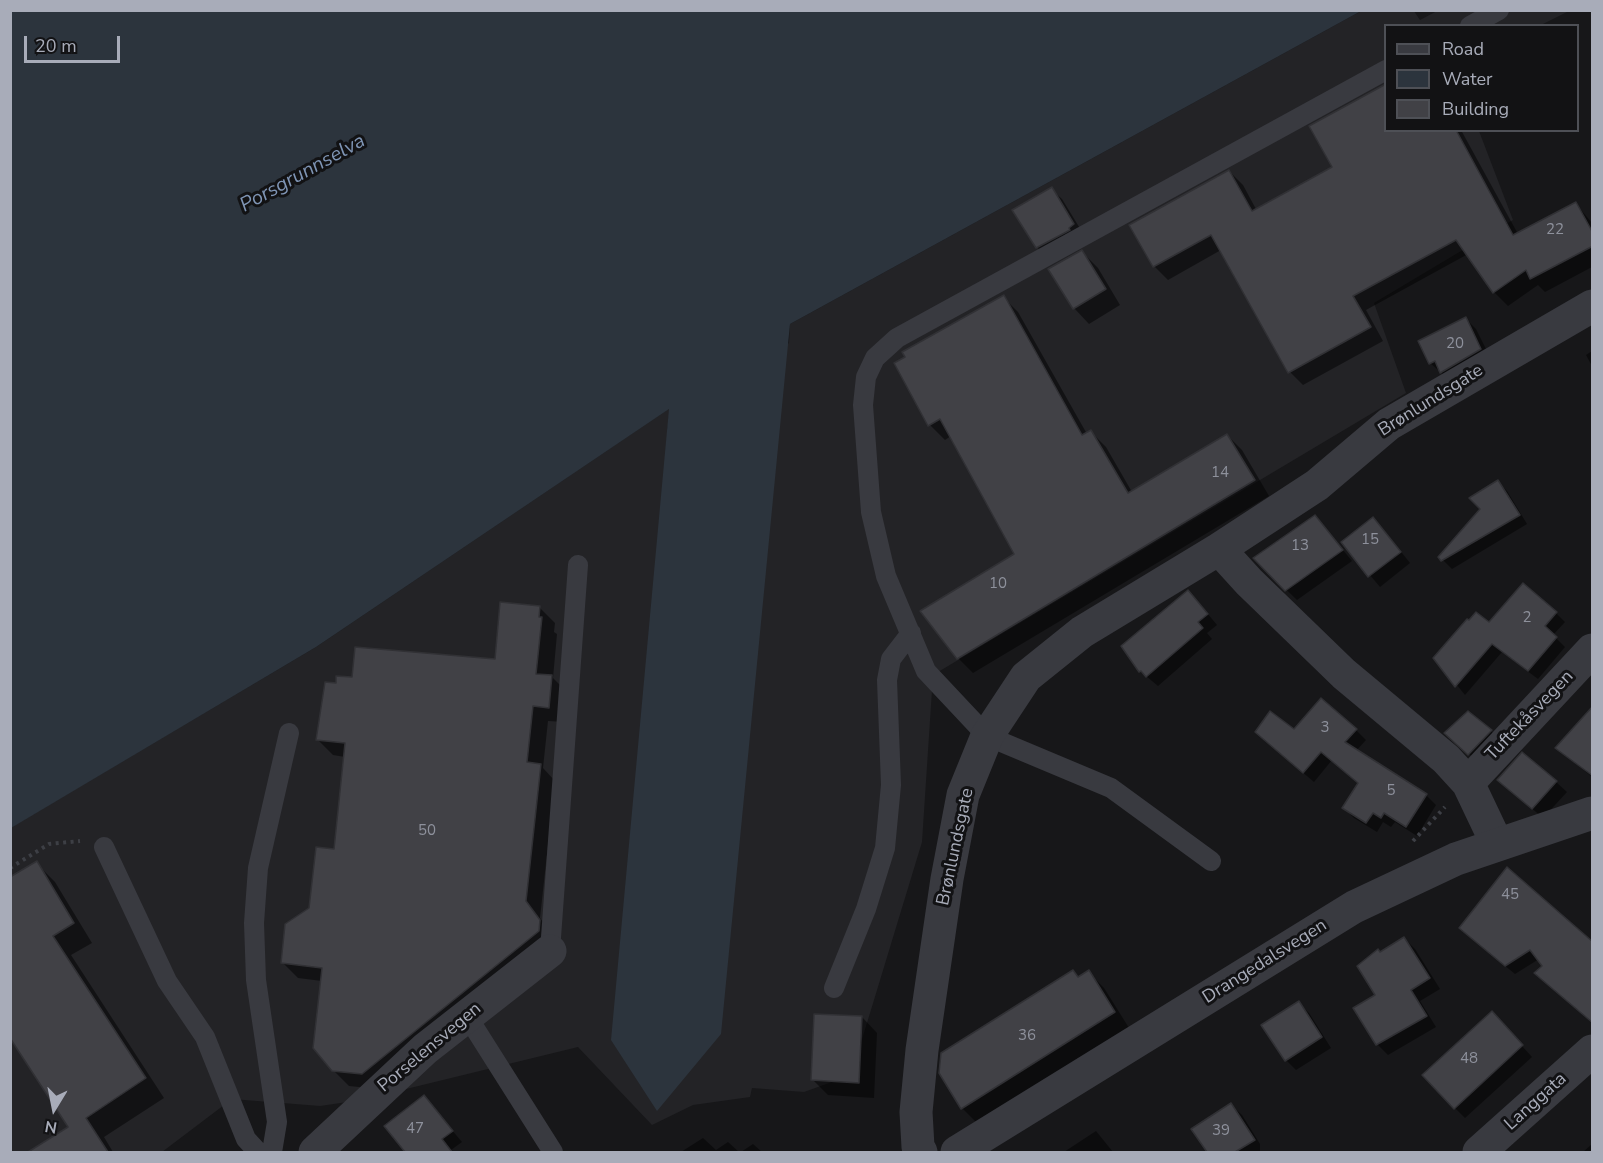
<!DOCTYPE html>
<html>
<head>
<meta charset="utf-8">
<style>
  body { margin:0 }
  #map { position:relative; width:1603px; height:1163px; overflow:hidden; background:#171719; font-family:"Nunito Sans",sans-serif }
  canvas { display:block }
  .frame { position:absolute; inset:0; border:12px solid #a8acb9; pointer-events:none }
  .legend { position:absolute; left:1384px; top:24px; width:195px; height:108px; box-sizing:border-box; background:#121214; border:2px solid #4e5056; margin:0; padding:8px 10px; list-style:none; font-size:18px; color:#a8acb9 }
  .legend li { display:flex; align-items:center; gap:12px; height:30px }
  .legend b { width:30px; border:2px solid #4e5056 }
  .north { position:absolute; left:24px; top:1079px; width:60px; height:60px; -webkit-text-stroke:4px #121214; paint-order:stroke; rotate:190deg; font-size:16px; font-weight:700; line-height:24px; text-align:center; color:#a8acb9 }
  .north::after { content:''; display:block; margin:auto; width:21px; height:27px; background:#a8acb9; clip-path:polygon(50% 0,100% 100%,50% 72%,0 100%) }
  .scale { position:absolute; left:24px; top:36px; width:96px; height:27px; box-sizing:border-box; border:3px solid #a8acb9; border-top:0; padding-left:8px; font-size:18px; line-height:21px; white-space:nowrap; color:#a8acb9; -webkit-text-stroke:4px #121214; paint-order:stroke }
</style>
</head>
<body>
<div id="map">
<canvas width="1603" height="1163"></canvas>
<div class="frame"></div>
<ul class="legend">
<li><b style="height:8px;background:#393a40"></b>Road</li>
<li><b style="height:16px;background:#2c343d"></b>Water</li>
<li><b style="height:16px;background:#414146"></b>Building</li>
</ul>
<div class="north">N</div>
<div class="scale">20 m</div>
</div>
<script>
const g = document.querySelector('canvas').getContext('2d');
g.lineJoin = 'round';
function paint(path, color) {
  g.fillStyle = color;
  g.fill(path, 'evenodd');
}
function poly(rows) {
  const path = new Path2D();
  for (const r of rows) {
    path.moveTo(r[0], r[1]);
    for (let i = 2; i < r.length; i += 2) path.lineTo(r[i], r[i + 1]);
  }
  return path;
}
function stroke(path, color, width, dash) {
  g.strokeStyle = color;
  g.lineWidth = width;
  g.lineCap = dash ? 'butt' : 'round';
  g.setLineDash(dash || []);
  g.stroke(path);
}
function label(font, color, halo, rows, align = 'center') {
  g.font = font + ' "Nunito Sans",sans-serif';
  g.lineWidth = 6;
  g.setLineDash([]);
  g.textBaseline = 'middle';
  g.strokeStyle = halo;
  g.fillStyle = color;
  for (const [text, x, y, turn = 0] of rows) {
    g.save();
    g.translate(x, y);
    g.rotate((+turn || 0) * Math.PI / 180);
    g.textAlign = isNaN(turn) ? turn : align;
    if (halo) g.strokeText(text, 0, 0);
    g.fillText(text, 0, 0);
    g.restore();
  }
}
const built = poly([
  [1361,11,1414,11,1420,20,1437,11,1569,11,1541,25,1386,26,1386,130,1479,131,1513,220,1374,303,1406,393,933,675,922,842,853,1069,832,1082,804,1092,752,1088,750,1097,693,1105,652,1125,578,1047,361,1100,320,1106,232,1099,162,1152,11,1152,10,828,316,647,670,408,667,434,789,343,790,324]
]);
const water = poly([
  [10,11,11,10,1361,11,790,324,721,1034,657,1111,611,1040,669,409,316,647,11,828]
]);
const shadow = poly([
  [1386,130,1461,130,1518,234,1576,204,1592,223,1592,267,1545,292,1538,285,1508,306,1494,292,1468,254,1366,310,1383,341,1303,385,1290,372,1221,250,1168,280,1154,266,1229,171,1243,185,1257,211,1334,168],
  [1051,189,1062,199,1084,235,1047,258,1037,247],
  [1082,252,1098,268,1120,305,1089,324,1074,308],
  [1003,297,1018,312,1087,434,1091,432,1106,447,1132,492,1227,435,1242,450,1269,496,973,673,958,658,1017,554,951,436,945,440,930,425],
  [1466,319,1476,329,1491,359,1452,382,1430,363],
  [1592,351,1592,366,1586,355],
  [1498,482,1507,491,1527,524,1452,569,1443,560,1482,509],
  [1315,516,1352,561,1297,600,1255,559],
  [1383,529,1410,563,1380,587,1343,543],
  [1198,602,1217,625,1207,633,1212,639,1158,686,1140,671],
  [540,608,555,623,554,632,557,634,553,678,567,692,564,722,548,721,543,768,555,781,540,918,555,937,378,1089,349,1086,333,1070,322,981,298,978,282,962,310,909,335,850,345,757,333,755,318,740,337,684,353,679,496,660],
  [1556,613,1565,622,1553,635,1565,647,1538,679,1502,652,1465,695,1435,658],
  [1592,720,1592,777,1557,748],
  [1356,730,1366,740,1356,751,1426,795,1436,805,1417,836,1395,822,1391,827,1383,822,1377,832,1354,818,1344,808,1360,783,1332,760,1314,782,1267,742,1295,731],
  [1491,731,1501,741,1480,764,1457,743],
  [1499,780,1556,782,1567,792,1543,818],
  [36,863,55,882,92,943,71,955,164,1098,104,1137,113,1152,31,1152,70,1127],
  [1507,869,1592,1022,1536,973,1544,966,1539,959,1515,974,1470,937],
  [1404,938,1415,949,1440,989,1420,1001,1436,1027,1388,1055,1377,1044,1355,1009,1377,995,1380,953],
  [1073,972,1079,978,1088,972,1104,988,1129,1028,978,1124,962,1108,940,1073],
  [1299,1003,1309,1013,1331,1048,1296,1070,1286,1060],
  [862,1017,877,1033,874,1098,828,1095,813,1080],
  [1502,1024,1532,1057,1465,1118,1455,1108],
  [424,1097,462,1142,451,1150,452,1152,406,1152,386,1127],
  [1231,1105,1242,1115,1260,1144,1260,1152,1210,1152,1206,1149],
  [1096,1131,1113,1152,1064,1152],
  [703,1138,716,1150,728,1142,739,1152,681,1152],
  [753,1144,762,1152,741,1152],
  [1592,1144,1592,1152,1583,1152]
]);
const building = poly([
  [1386,84,1386,130,1456,130,1513,235,1576,202,1593,233,1593,246,1530,279,1526,270,1493,293,1456,240,1353,296,1371,327,1288,373,1211,235,1153,267,1129,225,1229,170,1252,211,1332,167,1309,126,1386,84],
  [1052,187,1074,224,1069,228,1070,230,1036,248,1012,210,1052,187],
  [1082,250,1106,289,1073,309,1048,269,1082,250],
  [1004,295,1082,435,1091,430,1128,493,1227,434,1255,480,957,659,920,611,1014,554,940,419,928,426,894,363,905,357,902,352,1004,295],
  [1466,317,1481,349,1440,373,1435,361,1429,364,1418,341,1466,317],
  [1498,480,1520,515,1441,561,1438,557,1480,509,1469,498,1498,480],
  [1315,515,1343,550,1285,591,1253,558,1315,515],
  [1373,517,1401,552,1368,577,1341,542,1373,517],
  [1523,583,1557,612,1545,626,1557,637,1528,671,1492,644,1455,687,1433,658,1467,619,1469,620,1476,612,1489,622,1523,583],
  [1188,590,1208,614,1198,622,1203,628,1146,677,1141,671,1139,672,1121,646,1188,590],
  [500,602,540,606,539,617,542,617,536,674,552,675,549,708,533,706,527,762,541,764,526,901,540,920,539,931,362,1074,332,1071,313,1048,322,968,281,963,285,924,309,908,316,847,334,849,345,743,316,740,325,682,336,683,336,676,352,677,355,647,495,659,500,602],
  [1321,698,1357,729,1345,742,1427,794,1406,827,1384,813,1381,818,1373,813,1366,823,1342,808,1358,783,1321,752,1303,773,1255,732,1270,711,1294,729,1321,698],
  [1593,706,1593,776,1555,748,1593,706],
  [1468,711,1492,730,1468,755,1444,733,1468,711],
  [1522,752,1557,781,1532,809,1497,780,1522,752],
  [37,861,74,923,53,936,146,1078,86,1118,108,1152,28,1152,68,1127,10,1038,10,877,37,861],
  [1507,867,1593,942,1593,1023,1534,973,1542,966,1530,950,1505,966,1459,928,1507,867],
  [1404,937,1430,978,1411,990,1427,1016,1376,1045,1353,1008,1375,995,1357,966,1378,949,1380,952,1404,937],
  [1073,970,1078,977,1089,970,1115,1012,961,1109,939,1073,941,1053,1073,970],
  [1299,1001,1322,1037,1285,1061,1261,1025,1299,1001],
  [1492,1011,1523,1045,1454,1109,1422,1075,1492,1011],
  [814,1014,862,1016,859,1083,811,1080,814,1014],
  [424,1095,453,1131,442,1139,452,1152,405,1152,384,1126,424,1095],
  [1231,1103,1255,1140,1235,1152,1207,1152,1191,1129,1231,1103]
]);
const path = poly([
  [1413,841,1445,807],
  [10,868,49,844,80,841]
]);
const service = poly([
  [1470,26,1499,10],
  [104,847,167,981,205,1037,246,1139,258,1152],
  [1211,861,1111,788,987,736,926,671,886,576,871,512,863,405,866,377,875,358,897,338,1386,70],
  [550,951,578,565],
  [834,988,866,909,885,848,891,785,887,680,891,659,911,633],
  [467,1016,553,1152],
  [272,1152,277,1122,256,980,254,923,258,868,289,733]
]);
const minor = poly([
  [1219,549,1249,582,1344,674,1446,759,1468,783,1497,844],
  [1468,783,1592,650],
  [315,1152,425,1049,550,951],
  [921,1152,918,1147,916,1112,922,1050,947,879,963,795,987,736,1026,677,1082,632,1219,549,1317,485,1389,424,1592,306],
  [1479,1152,1592,1051]
]);
const tertiary = poly([
  [957,1152,1354,907,1456,859,1592,813]
]);
const numberNames = [
  ["22",1555,230],
  ["20",1455,344],
  ["14",1220,473],
  ["15",1370,540],
  ["13",1300,546],
  ["10",998,584],
  ["2",1527,618],
  ["3",1325,728],
  ["5",1391,791],
  ["50",427,831],
  ["45",1510,895],
  ["36",1027,1036],
  ["48",1469,1059],
  ["47",415,1129],
  ["39",1221,1131]
];
const streetNames = [
  ["Brønlundsgate",1431,401,-32],
  ["Tuftekåsvegen",1530,716,-46],
  ["Brønlundsgate",956,847,-78],
  ["Drangedalsvegen",1265,962,-32],
  ["Porselensvegen",430,1048,-40],
  ["Langgata",1536,1102,-42]
];
const waterNames = [
  ["Porsgrunnselva",303,174,-29]
];
paint(built, '#232326');
paint(water, '#2c343d');
paint(shadow, '#0007');
paint(building, '#414146');
stroke(building, '#313135', 1.5);
stroke(path, '#3d3f45', 4, [3, 4.5]);
stroke(service, '#393a40', 20);
stroke(minor, '#393a40', 33);
stroke(tertiary, '#393a40', 33);
label('15px', '#8e919c', null, numberNames);
label('18px', '#a8acb9', '#121214', streetNames);
label('italic 20px', '#7f95b5', '#121214', waterNames);
</script>
</body>
</html>
